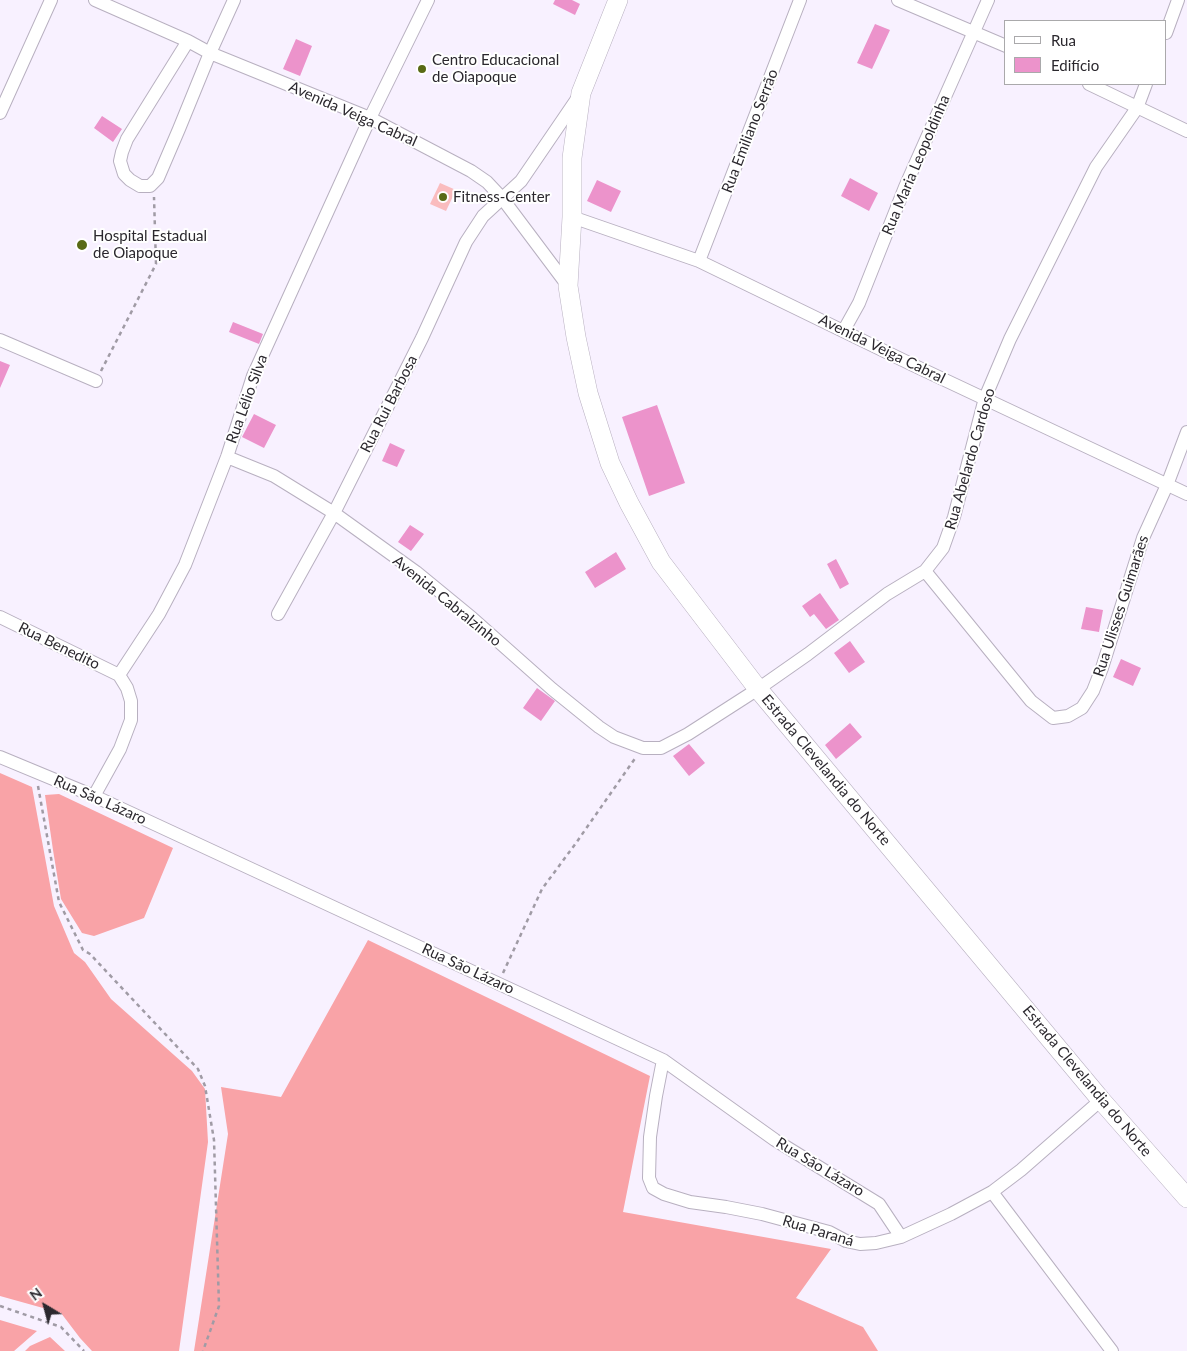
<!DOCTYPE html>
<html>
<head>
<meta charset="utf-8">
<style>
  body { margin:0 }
  #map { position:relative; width:1187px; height:1351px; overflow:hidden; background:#f8f1ff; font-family:Lato,sans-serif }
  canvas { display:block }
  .legend { position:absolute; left:1004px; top:20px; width:162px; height:65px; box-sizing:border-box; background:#fff; border:1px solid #aaa9ab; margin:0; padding:6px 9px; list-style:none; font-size:15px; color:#2b282e }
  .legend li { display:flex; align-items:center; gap:10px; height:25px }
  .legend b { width:25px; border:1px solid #aaa9ab }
  .north { position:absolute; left:20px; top:1281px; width:50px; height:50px; -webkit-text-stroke:4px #fff; paint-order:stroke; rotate:323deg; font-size:14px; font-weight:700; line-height:20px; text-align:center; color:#2b282e }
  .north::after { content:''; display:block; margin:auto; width:18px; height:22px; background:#2b282e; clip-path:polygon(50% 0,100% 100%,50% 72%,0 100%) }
</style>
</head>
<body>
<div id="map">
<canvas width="1187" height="1351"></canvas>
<ul class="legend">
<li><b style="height:6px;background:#fff"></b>Rua</li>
<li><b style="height:14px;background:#ec93cb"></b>Edifício</li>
</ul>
<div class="north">N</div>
</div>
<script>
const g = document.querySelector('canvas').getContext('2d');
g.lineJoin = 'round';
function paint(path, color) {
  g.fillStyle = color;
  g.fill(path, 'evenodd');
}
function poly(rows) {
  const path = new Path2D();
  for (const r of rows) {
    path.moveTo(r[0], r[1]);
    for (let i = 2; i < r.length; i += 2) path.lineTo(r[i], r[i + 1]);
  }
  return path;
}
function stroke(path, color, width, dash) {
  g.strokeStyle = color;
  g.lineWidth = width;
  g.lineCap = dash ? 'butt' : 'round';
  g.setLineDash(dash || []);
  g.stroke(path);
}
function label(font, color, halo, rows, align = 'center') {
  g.font = font + ' Lato,sans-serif';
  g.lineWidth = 4;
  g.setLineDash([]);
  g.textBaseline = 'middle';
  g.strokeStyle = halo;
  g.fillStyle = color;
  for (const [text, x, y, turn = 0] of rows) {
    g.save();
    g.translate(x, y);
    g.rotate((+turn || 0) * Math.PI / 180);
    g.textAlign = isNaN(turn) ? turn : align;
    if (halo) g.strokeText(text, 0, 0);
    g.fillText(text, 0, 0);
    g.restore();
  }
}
const green = poly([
  [440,183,456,190,446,211,430,204]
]);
const forest = poly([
  [0,773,32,787,54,906,74,953,85,962,111,999,192,1071,205,1089,208,1142,179,1351,92,1351,80,1338,61,1313,0,1296],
  [59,794,173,848,144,918,94,936,82,933,61,899,53,850,45,795],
  [368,940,650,1076,623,1212,831,1249,796,1298,863,1327,878,1351,194,1351,228,1134,221,1087,281,1097],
  [0,1320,37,1331,14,1351,0,1351],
  [50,1337,65,1351,25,1351,30,1346]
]);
const building = poly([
  [555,0,572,0,580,4,575,15,553,4],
  [875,24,890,30,872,69,857,63],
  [296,39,312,46,300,76,283,69],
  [102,116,122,129,113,142,94,128],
  [850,178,878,193,869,211,841,196],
  [597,180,621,191,611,212,587,201],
  [233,322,263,334,259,344,229,332],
  [0,361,10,365,0,388],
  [657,405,685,483,649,496,622,417],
  [254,414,276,425,264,448,242,437],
  [390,443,405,450,397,467,382,461],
  [410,525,424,534,411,551,398,542],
  [616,552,626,569,595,588,585,572],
  [836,559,849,584,840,589,827,564],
  [820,593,839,620,826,629,814,614,810,617,802,606],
  [1086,607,1103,610,1099,632,1081,629],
  [850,641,865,662,849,673,834,653],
  [1121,659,1141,668,1133,686,1113,677],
  [537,688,555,701,541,721,523,708],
  [850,723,862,737,836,759,825,745],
  [689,744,705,763,689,776,673,756]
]);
const path = poly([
  [101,371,156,264,154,197],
  [38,786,59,902,83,950,90,954,198,1069,205,1086,214,1140,219,1306,203,1351],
  [503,973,542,889,576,843,636,757],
  [0,1306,61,1327,84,1351]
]);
const street = poly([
  [95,0,188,41,210,53,370,118,471,171,487,182,502,198,568,286],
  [898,0,1006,46],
  [1166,33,1178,0],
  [188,41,127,139,122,152,120,161,124,174,130,180,140,186,150,186,158,178,179,129,210,53,234,0],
  [1089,84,1187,131],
  [0,113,51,0],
  [572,217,699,261,913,365,1187,494],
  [699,261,800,0],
  [844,330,859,303,905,187,988,0],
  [0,340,96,381],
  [227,457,274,476,334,513,416,572,472,618,552,689,599,727,614,737,643,748,661,748,688,734,758,689,808,654,887,594,925,571,943,548,954,517,985,398,1010,339,1096,167,1137,108,1146,84],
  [925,571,1031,701,1053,718,1068,716,1082,708,1093,691,1102,668,1143,538,1167,485,1187,432],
  [278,614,334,513,422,338,466,242,483,216,521,181,579,96],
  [0,617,119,675],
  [119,675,159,614,185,565,227,457,253,376,370,118,428,0],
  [0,757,94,796,663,1060,775,1140,879,1204,901,1237],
  [94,796,120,749,131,720,131,701,127,688,119,675],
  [663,1060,656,1096,650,1137,649,1178,653,1188,664,1194,690,1202,726,1207,762,1214,829,1232,846,1241,860,1244,876,1243,901,1237,951,1214,992,1192,1021,1170,1101,1100],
  [992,1192,1112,1351]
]);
const secondary = poly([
  [618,0,581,93,572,158,572,217,568,286,576,337,588,393,610,463,629,503,661,562,758,689,1101,1100,1187,1198]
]);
const markers = [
  [422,69,5,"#596a15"],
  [443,197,5,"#596a15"],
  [82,245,6,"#596a15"]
];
const poiNames = [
  ["Centro Educacional",432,60],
  ["de Oiapoque",432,77],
  ["Fitness-Center",453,197],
  ["Hospital Estadual",93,236],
  ["de Oiapoque",93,253]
];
const streetNames = [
  ["Avenida Veiga Cabral",353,114,24],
  ["Rua Emiliano Serrão",750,131,-69],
  ["Rua Maria Leopoldinha",916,165,-67],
  ["Avenida Veiga Cabral",882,349,26],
  ["Rua Lélio Silva",247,399,-70],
  ["Rua Rui Barbosa",389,404,-63],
  ["Rua Abelardo Cardoso",970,459,-74],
  ["Avenida Cabralzinho",447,601,39],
  ["Rua Ulisses Guimarães",1121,606,-72],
  ["Rua Benedito",59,646,26],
  ["Estrada Clevelandia do Norte",826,770,50],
  ["Rua São Lázaro",100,800,24],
  ["Rua São Lázaro",468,969,25],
  ["Estrada Clevelandia do Norte",1087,1081,50],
  ["Rua São Lázaro",820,1167,31],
  ["Rua Paraná",818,1231,17]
];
paint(green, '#fabcbe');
paint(forest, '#f9a3a7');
paint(building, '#ec93cb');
stroke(street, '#b8b0c0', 14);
stroke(secondary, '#b8b0c0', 20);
stroke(path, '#a09ba5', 2.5, [4, 4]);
stroke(street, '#fff', 12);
stroke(secondary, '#fff', 19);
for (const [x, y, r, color] of markers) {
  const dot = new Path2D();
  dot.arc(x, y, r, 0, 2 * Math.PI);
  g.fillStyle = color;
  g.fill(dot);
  stroke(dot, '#fff', 2);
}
label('15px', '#2b282e', '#fff', poiNames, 'left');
label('15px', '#2b282e', '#fff', streetNames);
</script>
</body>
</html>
